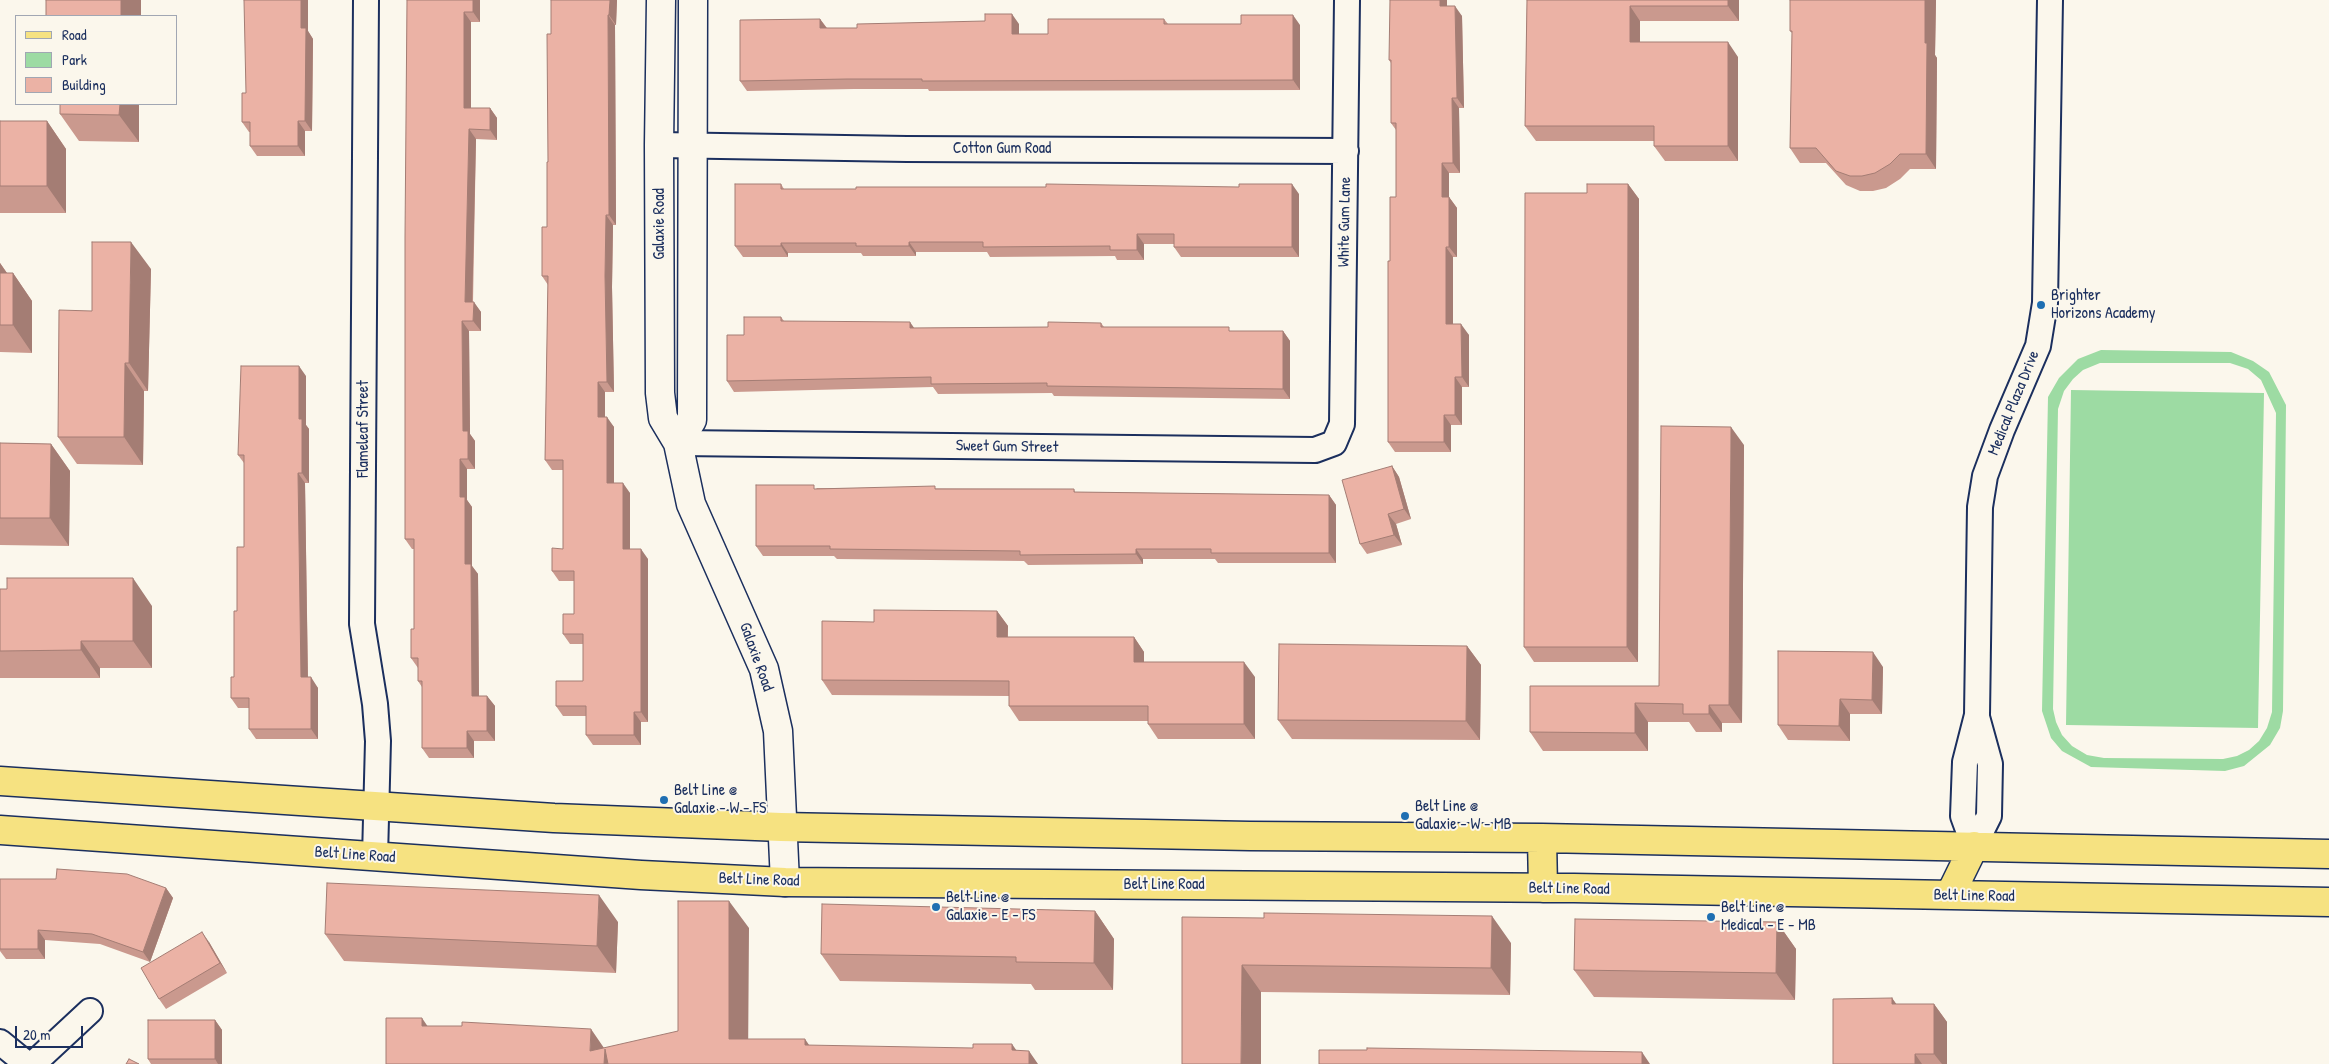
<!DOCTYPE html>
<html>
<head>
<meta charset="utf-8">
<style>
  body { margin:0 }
  #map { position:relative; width:2329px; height:1064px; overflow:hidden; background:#fbf7ec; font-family:"Patrick Hand",sans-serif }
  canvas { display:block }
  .legend { position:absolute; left:15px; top:15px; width:162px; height:90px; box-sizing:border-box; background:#fbf7ec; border:1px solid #a1a7b3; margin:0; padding:6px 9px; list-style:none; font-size:15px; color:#1b2f5e }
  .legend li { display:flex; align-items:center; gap:10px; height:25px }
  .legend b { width:25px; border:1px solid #a1a7b3 }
  .scale { position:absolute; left:15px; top:1026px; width:68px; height:22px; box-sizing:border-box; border:2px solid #1b2f5e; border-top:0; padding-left:6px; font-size:15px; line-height:18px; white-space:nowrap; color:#1b2f5e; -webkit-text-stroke:4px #fbf7ec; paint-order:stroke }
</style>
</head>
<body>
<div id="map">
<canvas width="2329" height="1064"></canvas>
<ul class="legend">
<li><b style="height:6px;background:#f6e281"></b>Road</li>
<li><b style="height:14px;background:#9ddba3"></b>Park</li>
<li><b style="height:14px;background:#ebb2a5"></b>Building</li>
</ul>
<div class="scale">20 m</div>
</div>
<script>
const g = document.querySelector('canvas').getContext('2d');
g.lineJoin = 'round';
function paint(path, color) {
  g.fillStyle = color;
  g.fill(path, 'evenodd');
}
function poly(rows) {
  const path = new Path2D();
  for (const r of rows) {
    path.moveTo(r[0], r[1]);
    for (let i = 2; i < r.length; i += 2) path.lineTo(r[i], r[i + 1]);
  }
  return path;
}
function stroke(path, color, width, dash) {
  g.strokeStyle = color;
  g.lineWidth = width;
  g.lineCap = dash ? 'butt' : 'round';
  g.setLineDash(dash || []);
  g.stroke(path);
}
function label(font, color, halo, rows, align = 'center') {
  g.font = font + ' "Patrick Hand",sans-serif';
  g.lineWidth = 4;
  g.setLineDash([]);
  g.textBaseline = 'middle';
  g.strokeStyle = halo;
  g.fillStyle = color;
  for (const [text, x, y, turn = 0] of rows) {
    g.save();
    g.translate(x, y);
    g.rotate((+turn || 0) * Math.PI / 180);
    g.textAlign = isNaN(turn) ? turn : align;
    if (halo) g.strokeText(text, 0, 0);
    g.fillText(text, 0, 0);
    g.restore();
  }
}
const green = poly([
  [2101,350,2231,352,2253,361,2269,372,2286,405,2283,711,2280,728,2270,745,2244,766,2225,771,2091,767,2062,751,2051,738,2042,711,2048,397,2059,378,2078,359],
  [2100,363,2230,363,2248,369,2261,380,2276,413,2272,712,2267,728,2259,741,2249,750,2237,756,2223,759,2104,758,2087,755,2072,746,2062,735,2056,722,2053,709,2058,409,2064,391,2073,379,2083,370],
  [2071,390,2264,393,2258,728,2066,725]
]);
const minor = poly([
  [366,0,362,624,375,704,378,741,375,857],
  [659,145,907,149,1346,151],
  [678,443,1315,450,1334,443,1342,424,1347,0],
  [1974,846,1963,816,1965,762,1977,715,1980,507,1985,476,2002,430,2038,346,2045,303,2050,0],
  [1974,846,1989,816,1990,764,1977,717],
  [0,1042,27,1064],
  [33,1064,90,1011]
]);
const tertiary = poly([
  [661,0,659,145,660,393,663,418,678,443,691,504,764,669,778,731,785,882],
  [678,443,692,420,693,0]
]);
const primary = poly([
  [0,781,554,818,781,827,1250,836,1542,838,2329,854],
  [0,830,641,875,785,882,1574,888,2329,902],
  [1542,838,1543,888],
  [1950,895,1974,846]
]);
const wall = poly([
  [308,0,308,31,313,39,312,131,305,131,305,156,257,156,250,146,250,132,249,132,242,122,246,93],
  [407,0,480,0,480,22,471,22,471,108,490,108,497,118,497,140,476,139,473,302,481,312,481,331,469,331,470,434,475,441,475,469,467,469,467,500,472,507,472,566,478,574,479,696,487,696,495,706,495,741,474,741,474,758,429,758,422,748,422,687,418,681,418,668,411,658,414,629,414,549,412,549,405,539],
  [617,0,616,25,615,25,616,225,613,225,612,287,614,392,605,392,605,417,614,427,614,483,630,493,630,549,648,559,648,722,641,722,641,745,593,745,586,735,586,716,563,716,556,706,583,681,583,644,570,644,563,634,574,614,574,581,559,581,552,571,563,549,563,470,552,470,545,460,548,285,542,276,547,227,551,34],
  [1527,0,1739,0,1739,21,1640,21,1640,42,1738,57,1738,161,1665,161,1654,146,1654,141,1536,141,1525,126],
  [1936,0,1935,55,1937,58,1936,169,1910,169,1900,179,1886,188,1873,191,1860,191,1846,185,1826,163,1800,163,1790,148,1792,33,1790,31],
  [1447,6,1462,16,1464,108,1459,108,1460,173,1449,173,1449,197,1457,208,1457,257,1453,257,1453,324,1469,335,1469,387,1462,387,1462,425,1451,425,1451,452,1395,452,1388,442,1390,261,1396,197,1396,130,1391,123,1391,63,1389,60],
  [820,19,827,28,857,28,1019,24,1019,34,1048,34,1164,19,1168,24,1300,25,1300,90,929,91,928,89,854,89,747,91,740,81],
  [60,104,139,104,139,142,79,141,60,114],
  [0,121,47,121,66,149,66,213,0,213],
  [781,184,784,189,1299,194,1299,257,1181,257,1174,247,1174,244,1144,244,1144,260,1117,260,1115,256,990,257,987,252,916,252,916,256,863,256,861,253,788,253,788,257,743,257,735,246],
  [1628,184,1639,199,1638,662,1534,662,1524,647,1587,193],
  [0,263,7,273,13,273,32,301,32,353,0,352],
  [151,269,148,391,144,391,143,465,77,464,58,437,92,311],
  [781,317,784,321,914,328,1048,327,1101,323,1104,327,1232,331,1283,331,1290,341,1290,399,1054,396,1052,393,938,394,933,387,734,392,727,381,744,335],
  [306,376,306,425,309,429,309,483,305,483,308,677,318,688,318,739,256,739,249,729,249,708,238,708,231,698,234,677,237,611,244,547,244,463,238,455],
  [0,443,51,444,70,471,69,546,0,545],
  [1744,445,1742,723,1722,723,1722,732,1696,732,1689,722,1648,722,1648,751,1543,751,1530,732,1659,686],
  [1392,466,1399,477,1411,519,1396,524,1402,545,1367,554,1360,544],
  [817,488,1074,489,1075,492,1329,495,1336,505,1336,563,1218,563,1215,559,1143,559,1143,564,1028,565,1024,561,837,559,834,556,763,556,756,546],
  [0,589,7,589,152,606,152,668,100,668,100,678,0,678],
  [997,611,1008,626,1008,637,1134,637,1144,652,1144,662,1255,677,1255,739,1158,739,1148,724,1148,721,1019,721,1009,706,1009,696,832,695,822,680,874,622],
  [1467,646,1481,665,1480,740,1292,739,1278,720],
  [1883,667,1882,714,1850,714,1850,741,1788,740,1778,725],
  [0,879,166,888,173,898,150,962,100,944,45,940,45,959,6,959,0,951],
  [1095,911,1114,939,1113,990,1035,990,1031,984,840,981,821,954],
  [1264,918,1511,943,1510,995,1261,992,1182,1064],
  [618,922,616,973,344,961,325,934],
  [1777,922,1796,949,1795,1000,1594,997,1574,970],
  [209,942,227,973,166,1009,159,999],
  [1892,998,1896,1004,1934,1004,1947,1022,1947,1064,1833,1064],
  [215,1020,222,1030,222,1064,151,1064,148,1059]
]);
const shadedWall = poly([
  [121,0,141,0,141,16,121,16],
  [301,0,308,0,308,31,313,39,312,131,305,121,301,28],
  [473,0,480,0,480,22,473,12],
  [610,0,617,0,616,25,609,15],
  [1440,0,1447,0,1447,16,1440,6],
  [1728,0,1739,0,1739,21,1728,6],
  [1925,0,1936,0,1935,55,1937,58,1936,169,1926,154,1925,43],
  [1455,6,1462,16,1464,108,1457,98],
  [1630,6,1640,21,1640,57,1630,42],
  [464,12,471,22,471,118,464,108],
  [1012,14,1019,24,1019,44,1012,34],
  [608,15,615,25,616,225,609,215],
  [1293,15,1300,25,1300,90,1293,80],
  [820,19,828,30,820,28],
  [1728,42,1738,57,1738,161,1728,146],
  [1452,98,1459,108,1460,173,1453,163],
  [120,104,139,104,139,142,119,115],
  [490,108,497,118,497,140,490,130],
  [47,121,66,149,66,213,47,186],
  [298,121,305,131,305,156,298,146],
  [469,129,476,139,472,312,465,302],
  [1442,163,1449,173,1449,207,1442,197],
  [1292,184,1299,194,1299,257,1292,247],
  [1628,184,1639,199,1638,662,1627,647],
  [1449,197,1457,208,1457,257,1449,247],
  [606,215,613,225,612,287,614,392,607,382,605,276],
  [1137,234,1144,244,1144,260,1137,250],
  [131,242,151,269,148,391,129,363],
  [909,242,916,252,916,256,909,246],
  [781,243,788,253,788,257,781,246],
  [1446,247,1453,257,1453,335,1446,324],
  [0,263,11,279,0,286],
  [13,273,32,301,32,353,13,325],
  [474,302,481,312,481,331,473,321],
  [462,321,469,331,470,434,475,441,475,469,468,459,463,431],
  [910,322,917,332,910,328],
  [1461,324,1469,335,1469,387,1462,377],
  [1283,331,1290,341,1290,399,1283,389],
  [125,363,144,391,143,465,124,437],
  [299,366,306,376,306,425,309,429,309,483,302,473,299,419],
  [1455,377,1462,387,1462,425,1455,415],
  [598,382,605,392,605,427,598,417],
  [1444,415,1451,425,1451,452,1444,442],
  [607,417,614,427,614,493,607,483],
  [1731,427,1744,445,1742,723,1729,705],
  [51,444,70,471,69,546,50,518],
  [460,459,467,469,467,500,472,507,472,566,478,574,479,706,472,696,460,497],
  [1392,466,1399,477,1411,519,1404,509],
  [298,473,305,483,308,687,301,677],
  [623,483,630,493,630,559,623,549],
  [1329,495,1336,505,1336,563,1329,553],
  [1388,514,1396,524,1402,545,1394,535],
  [641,549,648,559,648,722,641,712],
  [1136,549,1143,559,1143,564,1136,554],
  [133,578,152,606,152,668,133,641],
  [997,611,1008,626,1007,652,997,637],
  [1134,637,1144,652,1144,677,1134,662],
  [81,641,100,668,100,678,81,650],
  [1467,646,1481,665,1480,740,1466,721],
  [1873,652,1883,667,1882,714,1872,700],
  [1244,662,1255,677,1255,739,1244,724],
  [311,677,318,688,318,739,311,729],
  [487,696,495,706,495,741,487,731],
  [1840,699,1850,714,1850,741,1839,726],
  [1635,703,1648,722,1648,751,1635,733],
  [1709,705,1722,723,1722,732,1709,714],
  [634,712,641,722,641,745,634,735],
  [467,731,474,741,474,758,467,748],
  [166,888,173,898,150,962,143,952],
  [599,895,618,922,616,973,597,946],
  [729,901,749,928,748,1064,729,1039],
  [1095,911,1114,939,1113,990,1094,963],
  [1492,916,1511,943,1510,995,1491,968],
  [1777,922,1796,949,1795,1000,1776,973],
  [38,930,45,940,45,959,38,949],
  [202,932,209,942,227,973,220,963],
  [1242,965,1261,992,1261,1064,1241,1064],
  [1892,998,1905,1016,1892,1004],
  [1934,1004,1947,1022,1947,1064,1942,1064,1934,1054],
  [422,1018,441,1046,422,1026],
  [215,1020,222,1030,222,1064,218,1064,215,1059],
  [591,1029,615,1064,599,1064,590,1051],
  [805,1039,822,1064,805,1045],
  [1012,1044,1026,1064,1012,1050],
  [1029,1051,1038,1064,1029,1064],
  [1642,1052,1650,1064,1642,1064],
  [1915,1054,1922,1064,1915,1064]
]);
const building = poly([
  [46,0,121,0,121,16,46,16,46,0],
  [244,0,301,0,301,28,306,28,305,121,298,121,298,146,250,146,250,122,242,122,242,93,246,93,244,0],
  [407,0,473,0,473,12,464,12,464,108,490,108,490,130,469,129,465,302,474,302,473,321,462,321,463,431,468,431,468,459,460,459,460,497,465,497,465,564,471,564,472,696,487,696,487,731,467,731,467,748,422,748,422,681,418,681,418,658,411,658,411,629,414,629,414,539,405,539,405,237,407,0],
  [551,0,610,0,609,15,608,15,609,215,606,215,605,276,607,382,598,382,598,417,607,417,607,483,623,483,623,549,641,549,641,712,634,712,634,735,586,735,586,706,556,706,556,681,583,681,583,634,563,634,563,614,574,614,574,571,552,571,552,548,563,549,563,460,545,460,548,276,542,276,542,227,547,227,547,162,548,162,547,34,551,34,551,0],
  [1390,0,1440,0,1440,6,1455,6,1457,98,1452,98,1453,163,1442,163,1442,197,1449,197,1449,247,1446,247,1446,324,1461,324,1462,377,1455,377,1455,415,1444,415,1444,442,1388,442,1388,261,1390,261,1390,197,1396,197,1396,123,1391,123,1391,60,1389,60,1390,0],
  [1527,0,1728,0,1728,6,1630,6,1630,42,1728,42,1728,146,1654,146,1654,126,1525,126,1527,0],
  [1790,0,1925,0,1925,43,1927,43,1926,154,1900,154,1890,164,1875,173,1862,176,1850,176,1836,171,1816,148,1790,148,1792,31,1790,31,1790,0],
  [985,14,1012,14,1012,34,1048,34,1048,19,1164,19,1164,24,1241,24,1241,15,1293,15,1293,80,922,81,922,79,847,79,740,81,740,20,820,19,820,28,857,28,857,24,985,21,985,14],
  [60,104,120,104,119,115,60,114,60,104],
  [0,121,47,121,47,186,0,186,0,121],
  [735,184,781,184,781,189,856,189,856,187,1046,187,1046,184,1239,187,1239,184,1292,184,1292,247,1174,247,1174,234,1137,234,1137,250,1110,250,1110,246,983,247,983,242,909,242,909,246,856,246,856,243,781,243,781,246,735,246,735,184],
  [1587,184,1628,184,1627,647,1524,647,1525,193,1587,193,1587,184],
  [92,242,131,242,129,363,125,363,124,437,58,437,59,310,92,311,92,242],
  [0,273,13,273,13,325,0,325,0,273],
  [744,317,781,317,781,321,910,322,910,328,1048,327,1048,322,1101,323,1101,327,1229,327,1229,331,1283,331,1283,389,1047,386,1047,383,931,384,931,377,727,381,727,335,744,335,744,317],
  [241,366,299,366,299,419,302,419,302,473,298,473,301,677,311,677,311,729,249,729,249,698,231,698,231,677,234,677,234,611,237,611,237,547,244,547,244,455,238,455,241,366],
  [1661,426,1731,427,1729,705,1709,705,1709,714,1683,714,1683,704,1635,703,1635,733,1530,732,1530,686,1659,686,1661,426],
  [0,443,51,444,50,518,0,518,0,443],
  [1392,466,1404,509,1388,514,1394,535,1360,544,1342,480,1392,466],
  [756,485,814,485,814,489,935,486,935,489,1074,489,1074,492,1329,495,1329,553,1211,553,1211,549,1136,549,1136,554,1020,555,1020,551,830,549,830,546,756,546,756,485],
  [7,578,133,578,133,641,81,641,81,650,0,651,0,589,7,589,7,578],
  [874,610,997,611,997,637,1134,637,1134,662,1244,662,1244,724,1148,724,1148,706,1009,706,1009,681,822,680,822,621,874,622,874,610],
  [1279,644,1467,646,1466,721,1278,720,1279,644],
  [1778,651,1873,652,1872,700,1840,699,1839,726,1778,725,1778,651],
  [57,869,127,874,166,888,143,952,92,934,38,930,38,949,0,949,0,879,56,879,57,869],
  [327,883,599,895,597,946,325,934,327,883],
  [678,901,729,901,729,1039,805,1039,805,1045,973,1048,973,1044,1012,1044,1012,1050,1029,1051,1029,1064,608,1064,605,1049,604,1064,386,1064,386,1018,422,1018,422,1026,462,1026,462,1022,591,1029,590,1051,678,1031,678,901],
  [822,904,1095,911,1094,963,1016,962,1016,957,821,954,822,904],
  [1264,913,1492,916,1491,968,1242,965,1241,1064,1182,1064,1182,917,1264,918,1264,913],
  [1575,919,1777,922,1776,973,1574,970,1575,919],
  [202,932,220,963,159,999,141,968,202,932],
  [1892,998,1892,1004,1934,1004,1934,1054,1915,1054,1915,1064,1833,1064,1833,999,1892,998],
  [148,1020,215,1020,215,1059,148,1059,148,1020],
  [1367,1048,1642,1052,1642,1064,1319,1064,1319,1050,1367,1050,1367,1048],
  [129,1059,139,1064,126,1064,129,1059]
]);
const markers = [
  [2041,305,5,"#1f6fb2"],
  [664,800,5,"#1f6fb2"],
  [1405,816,5,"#1f6fb2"],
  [936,907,5,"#1f6fb2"],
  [1711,917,5,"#1f6fb2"]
];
const streetNames = [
  ["Cotton Gum Road",1002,149],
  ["White Gum Lane",1345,222,-89],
  ["Galaxie Road",660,224,-90],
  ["Medical Plaza Drive",2014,403,-68],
  ["Flameleaf Street",364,429,-90],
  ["Sweet Gum Street",1007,447,1],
  ["Galaxie Road",756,657,70],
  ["Belt Line Road",355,855,4],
  ["Belt Line Road",759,880,2],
  ["Belt Line Road",1164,885],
  ["Belt Line Road",1569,889,1],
  ["Belt Line Road",1974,896,1]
];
const poiNames = [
  ["Brighter",2051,296],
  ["Horizons Academy",2051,314],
  ["Belt Line @",674,791],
  ["Galaxie - W - FS",674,809],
  ["Belt Line @",1415,807],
  ["Galaxie - W - MB",1415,825],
  ["Belt Line @",946,898],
  ["Galaxie - E - FS",946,916],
  ["Belt Line @",1721,908],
  ["Medical - E - MB",1721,926]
];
paint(green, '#9ddba3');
stroke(minor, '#1b2f5e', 28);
stroke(tertiary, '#1b2f5e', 31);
stroke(primary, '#1b2f5e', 31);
stroke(minor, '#fbf7ec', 24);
stroke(tertiary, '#fbf7ec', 28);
stroke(primary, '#f6e281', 28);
paint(wall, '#ca998e');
paint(shadedWall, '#a47d74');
paint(building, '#ebb2a5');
stroke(building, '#a47d74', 1);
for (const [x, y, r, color] of markers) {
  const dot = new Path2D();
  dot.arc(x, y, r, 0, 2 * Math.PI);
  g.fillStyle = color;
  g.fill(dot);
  stroke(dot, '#fbf7ec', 2);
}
label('16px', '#1b2f5e', '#fbf7ec', streetNames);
label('16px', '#1b2f5e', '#fbf7ec', poiNames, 'left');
</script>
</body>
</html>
